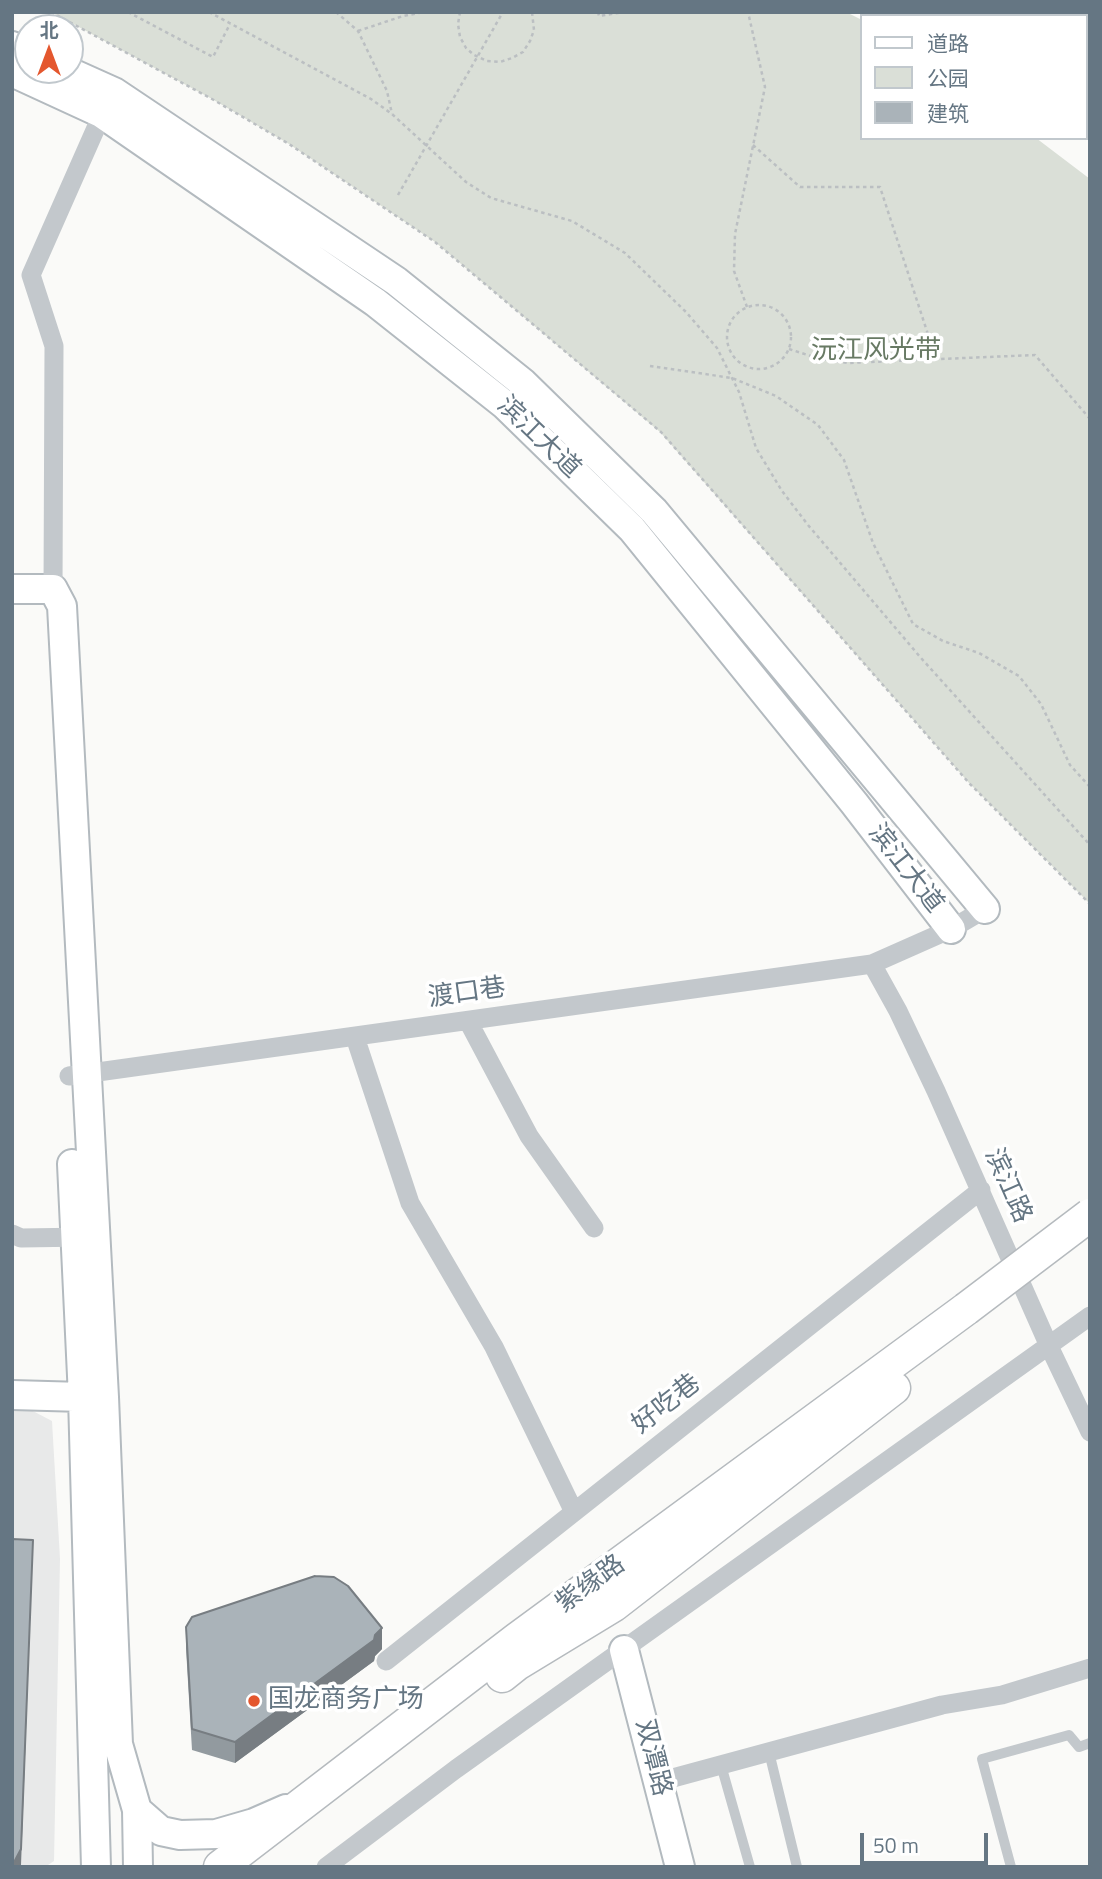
<!DOCTYPE html>
<html>
<head>
<meta charset="utf-8">
<style>
  body { margin:0 }
  #map { position:relative; width:1102px; height:1879px; overflow:hidden; background:#fafaf8; font-family:"Titillium Web","Noto Sans SC",sans-serif }
  canvas { display:block }
  .frame { position:absolute; inset:0; border:14px solid #657683; pointer-events:none }
  .legend { position:absolute; left:860px; top:14px; width:228px; height:126px; box-sizing:border-box; background:#fff; border:2px solid #c1c8cd; margin:0; padding:9px 12px; list-style:none; font-size:21px; color:#657683 }
  .legend li { display:flex; align-items:center; gap:14px; height:35px }
  .legend b { width:35px; border:2px solid #c1c8cd }
  .north { position:absolute; left:14px; top:14px; width:70px; height:70px; box-sizing:border-box; background:#fff; border:2px solid #c1c8cd; border-radius:50%; rotate:0deg; font-size:19px; font-weight:700; line-height:28px; text-align:center; color:#657683 }
  .north::after { content:''; display:block; margin:auto; width:24px; height:32px; background:#e4572e; clip-path:polygon(50% 0,100% 100%,50% 72%,0 100%) }
  .scale { position:absolute; left:860px; top:1833px; width:128px; height:32px; box-sizing:border-box; border:4px solid #657683; border-top:0; padding-left:9px; font-size:21px; line-height:24px; white-space:nowrap; color:#657683; -webkit-text-stroke:5px #fff; paint-order:stroke }
</style>
</head>
<body>
<div id="map">
<canvas width="1102" height="1879"></canvas>
<div class="frame"></div>
<ul class="legend">
<li><b style="height:9px;background:#fff"></b>道路</li>
<li><b style="height:19px;background:#dadfd7"></b>公园</li>
<li><b style="height:19px;background:#aab3b9"></b>建筑</li>
</ul>
<div class="north">北</div>
<div class="scale">50 m</div>
</div>
<script>
const g = document.querySelector('canvas').getContext('2d');
g.lineJoin = 'round';
function paint(path, color) {
  g.fillStyle = color;
  g.fill(path, 'evenodd');
}
function poly(rows) {
  const path = new Path2D();
  for (const r of rows) {
    if (r.length === 3) {
      path.moveTo(r[0] + r[2], r[1]);
      path.arc(r[0], r[1], r[2], 0, 2 * Math.PI);
      continue;
    }
    path.moveTo(r[0], r[1]);
    for (let i = 2; i < r.length; i += 2) path.lineTo(r[i], r[i + 1]);
  }
  return path;
}
function stroke(path, color, width, dash) {
  g.strokeStyle = color;
  g.lineWidth = width;
  g.lineCap = dash ? 'butt' : 'round';
  g.setLineDash(dash || []);
  g.stroke(path);
}
function label(font, color, halo, rows, align = 'center') {
  g.font = font + ' "Titillium Web","Noto Sans SC",sans-serif';
  g.lineWidth = 7;
  g.setLineDash([]);
  g.textBaseline = 'middle';
  g.strokeStyle = halo;
  g.fillStyle = color;
  for (const [text, x, y, turn = 0] of rows) {
    g.save();
    g.translate(x, y);
    g.rotate((+turn || 0) * Math.PI / 180);
    g.textAlign = isNaN(turn) ? turn : align;
    if (halo) g.strokeText(text, 0, 0);
    g.fillText(text, 0, 0);
    g.restore();
  }
}
const built = poly([
  [12,1408,29,1409,52,1421,60,1559,54,1861,45,1867,12,1867]
]);
const green = poly([
  [51,12,846,12,862,20,862,138,1036,138,1090,179,1090,904,969,783,660,432,435,242,289,144,212,99]
]);
const water = poly([
  [885,12,1090,12,1090,114,1086,113,1086,16,892,16]
]);
const path = poly([
  [51,12,212,99,289,144,435,242,661,432,969,783,1090,904],
  [128,12,213,57,230,24],
  [209,12,371,99,392,114,466,182,491,198,572,221,625,253,686,312,717,348,739,392,756,448,782,491,808,525,921,658,1090,845],
  [336,12,358,31,387,91,392,114],
  [460,12,458,24,460,37,466,48,474,55,487,61,500,62,512,58,523,52,530,41,534,30,532,12],
  [598,12,599,16,624,12],
  [358,31,403,16,424,12],
  [753,145,800,187,880,187,936,359],
  [398,195,503,12],
  [759,337,32],
  [747,307,734,271,735,234,765,87,748,12],
  [789,349,817,358,848,363,1035,355,1090,419],
  [650,366,732,378,776,396,818,425,844,460,873,543,913,624,943,641,979,653,1019,676,1041,704,1070,765,1090,787]
]);
const lane = poly([
  [769,1752,797,1867],
  [721,1765,750,1867],
  [1011,1867,982,1759,1069,1735,1079,1747,1090,1743]
]);
const street = poly([
  [53,589,54,346,31,275,107,103],
  [872,964,898,1011,936,1091,1048,1344,1090,1432],
  [468,1021,529,1136,594,1228],
  [355,1037,410,1203,494,1347,574,1512],
  [69,1076,872,964,951,929,985,909],
  [12,1234,21,1238,87,1237],
  [386,1661,981,1190],
  [658,1782,942,1705,1002,1695,1090,1668],
  [326,1867,456,1769,1090,1316]
]);
const secondary = poly([
  [12,46,28,53],
  [65,70,114,92,396,281,523,383,654,511,985,909],
  [12,72,101,113,375,302,505,405,632,529,854,803,951,929],
  [12,589,53,589],
  [53,589,62,606,104,1397,118,1744,137,1810,138,1867],
  [72,1164,83,1397,96,1867],
  [12,1395,83,1397],
  [624,1650,680,1867],
  [137,1810,161,1831,180,1835,216,1834,254,1823,286,1809]
]);
const primary = poly([
  [502,1676,517,1664,614,1605,894,1388],
  [220,1867,517,1639,966,1309]
]);
const primaryBridge = poly([
  [966,1309,1090,1215]
]);
const wall = poly([
  [186,1627,382,1649,375,1656,374,1661,235,1763,192,1750,186,1648]
]);
const shadedWall = poly([
  [33,1540,21,1865,20,1867,12,1867],
  [382,1628,382,1649,375,1656,374,1661,235,1763,235,1742,375,1635]
]);
const building = poly([
  [12,1539,33,1540,21,1849,12,1866,12,1539],
  [315,1576,334,1577,348,1586,382,1628,375,1635,374,1640,235,1742,192,1729,186,1627,192,1617,315,1576]
]);
const markers = [
  [254,1701,7,"#e4572e"]
];
const parkNames = [
  ["沅江风光带",876,352]
];
const streetNames = [
  ["滨江大道",538,438,44],
  ["滨江大道",905,869,52],
  ["渡口巷",467,994,-8],
  ["滨江路",1007,1186,66],
  ["好吃巷",667,1405,-38],
  ["紫缘路",591,1585,-36],
  ["双潭路",652,1758,76]
];
const poiNames = [
  ["国龙商务广场",268,1701]
];
paint(built, '#e8e9e9');
paint(green, '#dadfd7');
paint(water, '#bbc7cb');
stroke(secondary, '#b3babf', 32);
stroke(primary, '#b5babe', 35);
stroke(path, '#bbbfc2', 2.5, [3.5, 3.5]);
stroke(lane, '#c3c8cc', 10);
stroke(street, '#c3c8cc', 19);
stroke(secondary, '#fff', 28);
stroke(primary, '#fff', 32);
stroke(primaryBridge, '#b5babe', 35, []);
stroke(primaryBridge, '#fff', 32);
paint(wall, '#929a9f');
paint(shadedWall, '#777d82');
paint(building, '#aab3b9');
stroke(building, '#777d82', 2);
for (const [x, y, r, color] of markers) {
  const dot = new Path2D();
  dot.arc(x, y, r, 0, 2 * Math.PI);
  g.fillStyle = color;
  g.fill(dot);
  stroke(dot, '#fff', 2.5);
}
label('26px', '#687a64', '#fff', parkNames);
label('26px', '#657683', '#fff', streetNames);
label('26px', '#657683', '#fff', poiNames, 'left');
</script>
</body>
</html>
